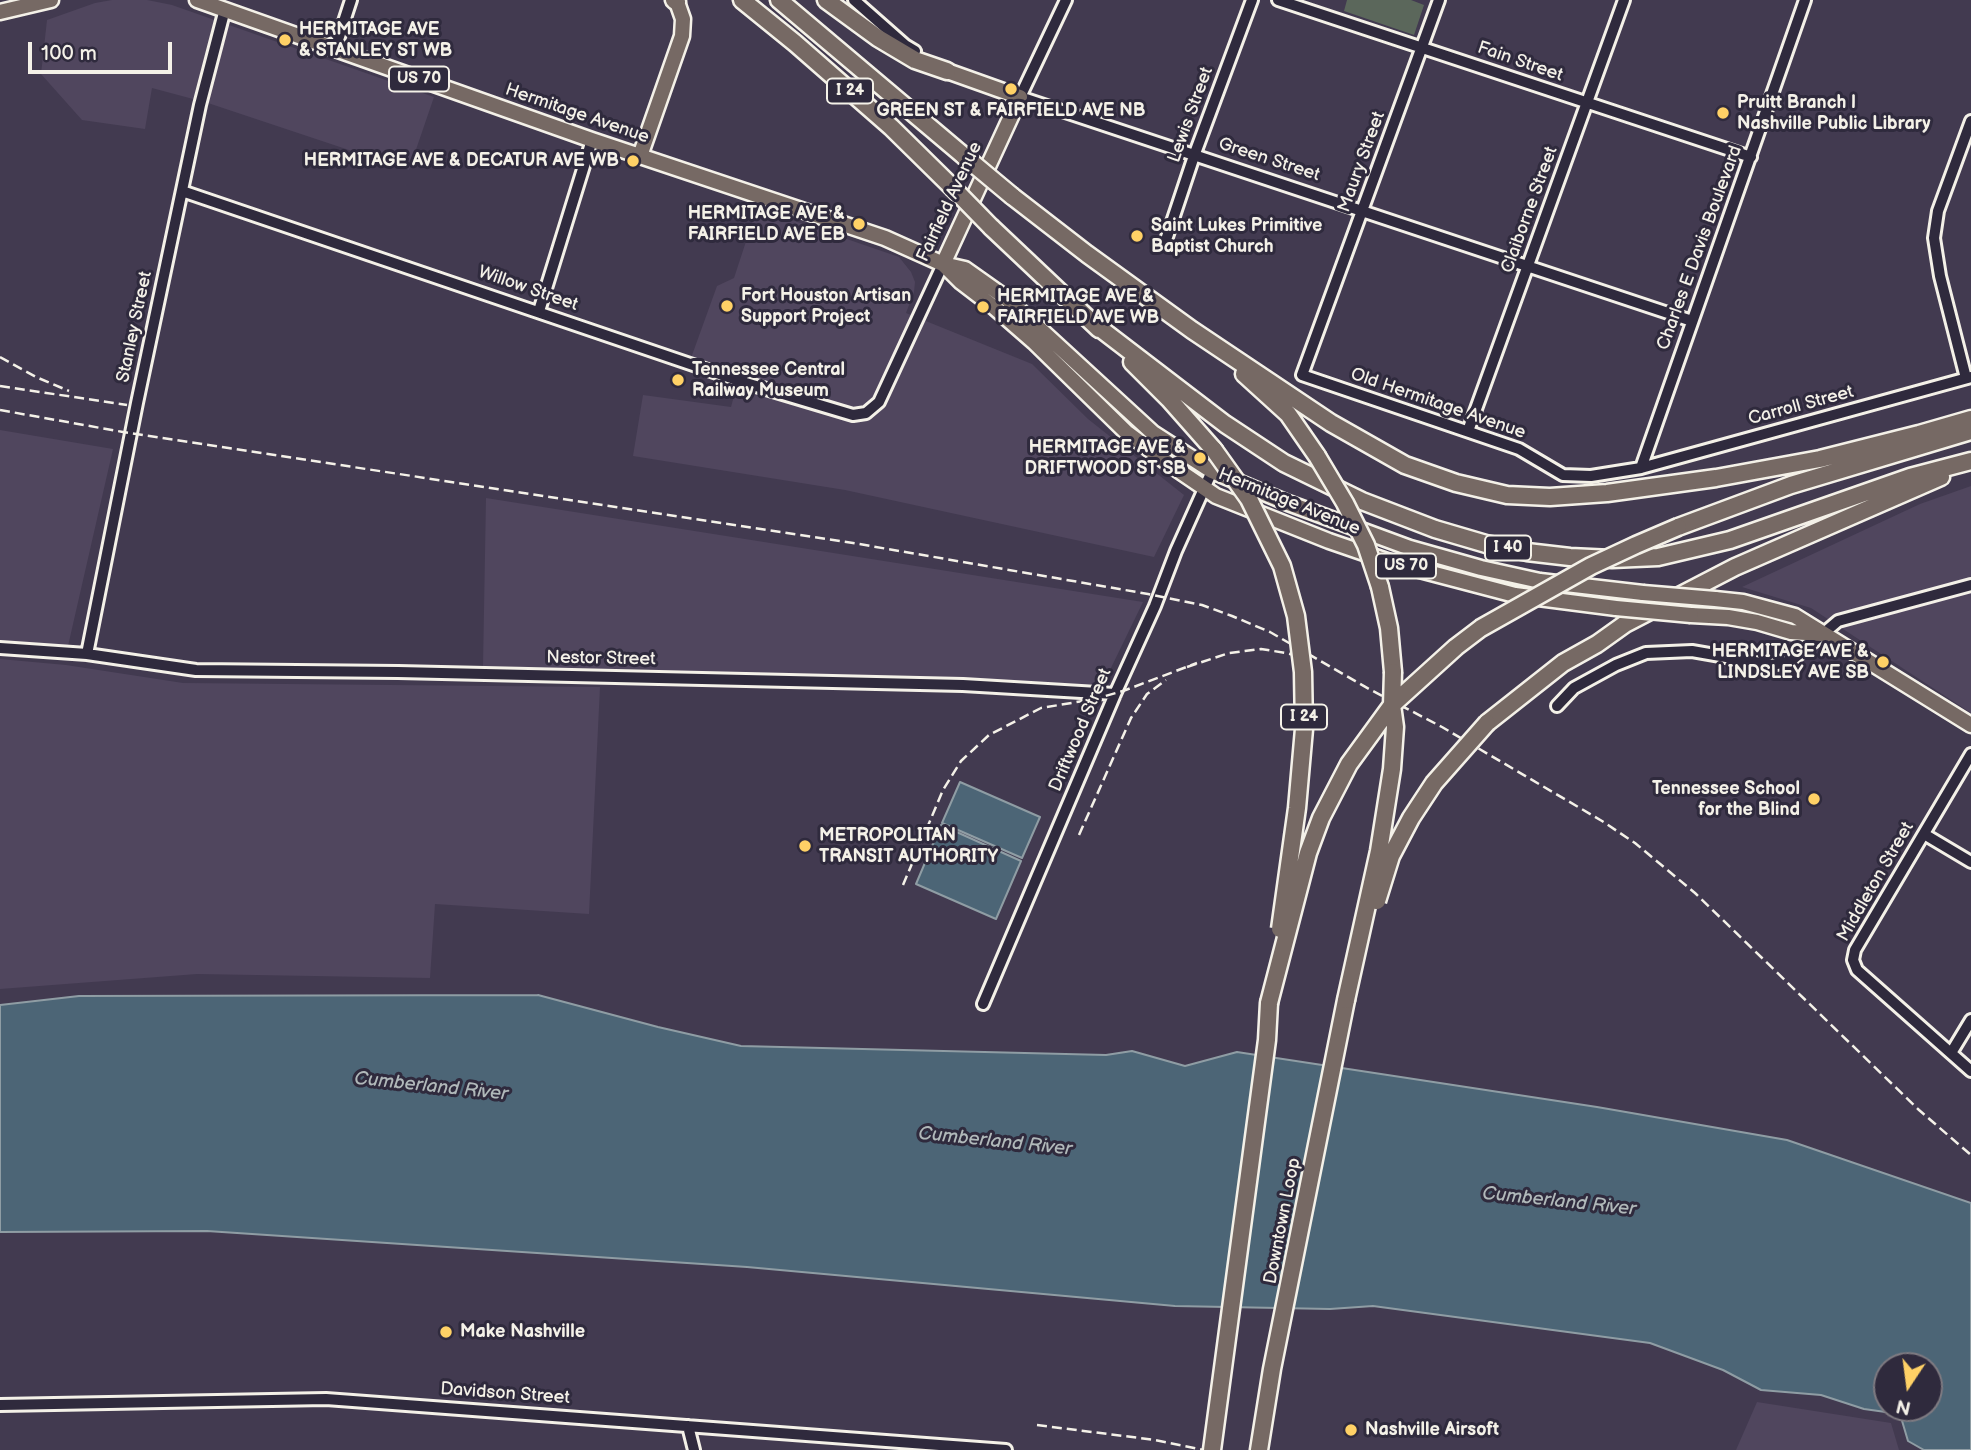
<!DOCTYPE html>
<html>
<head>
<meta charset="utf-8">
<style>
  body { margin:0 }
  #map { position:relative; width:1971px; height:1450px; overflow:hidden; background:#423a50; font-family:"Balsamiq Sans",sans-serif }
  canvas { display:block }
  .north { position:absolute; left:1873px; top:1352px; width:70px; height:70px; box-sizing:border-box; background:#2f2a3d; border:2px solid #7e7a81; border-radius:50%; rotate:193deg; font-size:19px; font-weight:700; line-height:28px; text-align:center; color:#f4f1e8 }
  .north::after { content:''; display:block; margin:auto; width:24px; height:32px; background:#ffd166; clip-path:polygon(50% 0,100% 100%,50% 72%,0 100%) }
  .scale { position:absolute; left:28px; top:42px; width:144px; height:32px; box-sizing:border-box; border:4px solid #f4f1e8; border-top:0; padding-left:9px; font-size:21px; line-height:24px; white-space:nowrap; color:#f4f1e8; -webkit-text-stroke:5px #2f2a3d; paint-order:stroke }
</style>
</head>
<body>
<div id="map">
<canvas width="1971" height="1450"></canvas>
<div class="north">N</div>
<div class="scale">100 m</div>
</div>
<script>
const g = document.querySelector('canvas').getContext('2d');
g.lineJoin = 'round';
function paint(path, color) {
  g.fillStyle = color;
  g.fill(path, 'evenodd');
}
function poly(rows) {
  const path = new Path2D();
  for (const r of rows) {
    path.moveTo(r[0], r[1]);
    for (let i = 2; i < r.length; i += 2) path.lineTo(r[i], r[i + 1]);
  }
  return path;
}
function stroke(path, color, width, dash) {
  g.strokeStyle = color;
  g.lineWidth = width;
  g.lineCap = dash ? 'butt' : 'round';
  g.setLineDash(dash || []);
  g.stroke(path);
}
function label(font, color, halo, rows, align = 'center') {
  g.font = font + ' "Balsamiq Sans",sans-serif';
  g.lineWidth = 6;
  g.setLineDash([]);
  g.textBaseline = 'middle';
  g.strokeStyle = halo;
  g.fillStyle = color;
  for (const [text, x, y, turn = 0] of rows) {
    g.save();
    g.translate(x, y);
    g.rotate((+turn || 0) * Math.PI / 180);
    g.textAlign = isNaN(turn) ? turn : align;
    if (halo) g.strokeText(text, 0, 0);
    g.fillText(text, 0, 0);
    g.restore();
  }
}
const built = poly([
  [112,0,147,0,172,5,434,97,409,170,208,103,152,88,145,129,82,120,41,74,47,20,95,3],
  [757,208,899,257,911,272,915,282,914,292,906,313,1032,364,1088,419,1184,495,1154,557,845,490,633,456,643,395,731,407,740,374,691,358,717,286,734,278],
  [0,430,113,449,68,646,0,641],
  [1971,486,1971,713,1811,608,1742,587,1920,504],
  [486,498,1143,602,1109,672,1091,684,1086,684,483,666],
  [0,659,66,665,183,683,600,687,589,914,435,904,430,978,197,974,0,989],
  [1757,1402,1891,1423,1899,1450,1736,1450]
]);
const green = poly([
  [1347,0,1411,0,1424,5,1414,35,1344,11]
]);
const water = poly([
  [960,782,1040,817,1022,858,942,823,960,782],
  [941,825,1021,861,996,919,916,884,941,825],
  [538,995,658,1027,741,1046,1106,1055,1132,1051,1185,1066,1237,1052,1597,1107,1787,1140,1971,1203,1971,1450,1924,1450,1908,1441,1900,1414,1864,1409,1821,1395,1761,1390,1723,1370,1650,1343,1373,1306,1330,1309,1175,1306,747,1267,207,1231,0,1232,0,1005,79,996,538,995],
  [1887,1366,1929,1366,1929,1408,1887,1408,1887,1366]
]);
const minor = poly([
  [854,0,905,45,915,51],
  [1066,0,1020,97,1692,321],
  [1278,0,1751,157],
  [1439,0,1302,375,1519,449,1563,475,1591,476,1641,468,1971,377],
  [335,49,351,0],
  [182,191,746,383,853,415,866,413,879,402,943,264],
  [1165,243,1194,156,1252,0],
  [539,311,592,140],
  [1966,378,1940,276,1934,238,1938,211,1971,121],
  [1468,431,1624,0],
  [1641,468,1805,0],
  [0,648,87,654,196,670,398,672,963,685,1115,694],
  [87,654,137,403,200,105,225,9],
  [1557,706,1574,688,1616,665,1646,653,1692,651,1772,665,1791,661,1838,621,1971,585],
  [1971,754,1855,950,1853,960,1857,970,1971,1071],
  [1924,834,1971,862],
  [983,1004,1115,694,1155,606,1176,551,1212,471],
  [1951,1053,1971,1020],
  [0,1405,326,1399,1006,1450],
  [688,1426,694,1450]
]);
const major = poly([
  [197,0,592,140,885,238,943,264,965,269,1006,298,1153,433,1212,471,1288,503,1410,548,1481,568,1540,581,1643,593],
  [0,12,51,0],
  [640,156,682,36,683,19,677,2],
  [943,264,1020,97,947,71],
  [944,265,961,282,995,308,1034,342,1126,432,1169,464,1216,496,1329,541,1393,563,1515,595,1616,608],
  [1715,599,1743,602,1795,616,1971,725],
  [1691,615,1728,617,1757,622,1791,632,1821,634]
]);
const highway = poly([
  [674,0,677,2],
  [742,0,795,43,891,127,953,188],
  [779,0,964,156],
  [826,0,878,38,915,60,947,71],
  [1012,196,1087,254,1192,330,1331,423,1405,465,1456,483,1507,495,1550,497,1607,493,1716,478,1820,459,1919,434,1971,419],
  [991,227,1099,329],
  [1093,323,1225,424,1284,463,1362,501,1435,529,1486,544,1527,552,1570,557,1612,559,1658,557,1730,540,1910,477,1971,461],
  [1132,362,1169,399,1214,450],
  [1244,374,1288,414,1317,456],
  [1678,527,1791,485,1971,431],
  [1380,587,1389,628,1393,672],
  [1487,723,1563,663,1597,644,1625,624,1735,567,1941,477],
  [1212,1450,1267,1040,1269,1003],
  [1259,1450,1272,1369,1346,1000]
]);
const rail = poly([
  [0,357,36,377,69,391],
  [0,386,127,405],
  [0,410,123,432,859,544,1148,594,1202,605,1232,616,1270,632,1369,689,1442,727,1602,821,1635,843,1695,893,1919,1110,1971,1155],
  [1187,667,1229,653,1261,649,1286,653,1302,657],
  [1079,835,1131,718,1147,694,1166,680],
  [903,885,943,790,961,761,989,735,1041,708,1095,699,1123,691,1197,663],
  [1037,1425,1155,1440,1204,1450]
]);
const majorBridge = poly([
  [1643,593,1715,599],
  [1616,608,1691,615]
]);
const highwayBridge = poly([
  [964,156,1012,196],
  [953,188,991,227],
  [1214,450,1249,499,1282,566,1296,616,1303,672,1304,729,1297,808,1280,929],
  [1317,456,1345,503,1366,545,1380,587],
  [1377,901,1391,856,1411,818,1434,783,1487,723],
  [1346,1000,1379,851,1392,769,1395,727,1392,705,1393,672],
  [1269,1003,1308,853,1321,818,1349,764,1392,705,1456,647,1481,628,1591,566,1636,545,1678,527]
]);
const markers = [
  [285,40,7,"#ffd166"],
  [1011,89,7,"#ffd166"],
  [1723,113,7,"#ffd166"],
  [633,161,7,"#ffd166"],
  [859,224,7,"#ffd166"],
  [1137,236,7,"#ffd166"],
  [727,306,7,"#ffd166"],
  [983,307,7,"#ffd166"],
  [678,380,7,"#ffd166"],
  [1200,458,7,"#ffd166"],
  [1883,662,7,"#ffd166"],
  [1814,799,7,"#ffd166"],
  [805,846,7,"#ffd166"],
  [446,1332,7,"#ffd166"],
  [1351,1430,7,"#ffd166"]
];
const shields = [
  [419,79,60],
  [850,91,46],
  [1508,548,46],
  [1406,566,60],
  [1304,717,46]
];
const shieldNames = [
  ["US 70",419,79],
  ["I 24",850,91],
  ["I 40",1508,548],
  ["US 70",1406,566],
  ["I 24",1304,717]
];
const poiNames = [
  ["HERMITAGE AVE",299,30],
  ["& STANLEY ST WB",299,51],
  ["Pruitt Branch |",1737,103],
  ["Nashville Public Library",1737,124],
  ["GREEN ST & FAIRFIELD AVE NB",1011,111,"center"],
  ["HERMITAGE AVE & DECATUR AVE WB",619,161,"right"],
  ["HERMITAGE AVE &",845,214,"right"],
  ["FAIRFIELD AVE EB",845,235,"right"],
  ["Saint Lukes Primitive",1151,226],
  ["Baptist Church",1151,247],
  ["Fort Houston Artisan",741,296],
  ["Support Project",741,317],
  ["HERMITAGE AVE &",997,297],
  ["FAIRFIELD AVE WB",997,318],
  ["Tennessee Central",692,370],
  ["Railway Museum",692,391],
  ["HERMITAGE AVE &",1186,448,"right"],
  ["DRIFTWOOD ST SB",1186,469,"right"],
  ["HERMITAGE AVE &",1869,652,"right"],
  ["LINDSLEY AVE SB",1869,673,"right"],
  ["Tennessee School",1800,789,"right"],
  ["for the Blind",1800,810,"right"],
  ["METROPOLITAN",819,836],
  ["TRANSIT AUTHORITY",819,857],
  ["Make Nashville",460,1332],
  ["Nashville Airsoft",1365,1430]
];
const streetNames = [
  ["Fain Street",1520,62,19],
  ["Hermitage Avenue",577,114,19],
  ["Lewis Street",1191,115,-70],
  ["Green Street",1269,160,18],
  ["Maury Street",1362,162,-70],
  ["Fairfield Avenue",950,202,-65],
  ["Claiborne Street",1530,210,-70],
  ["Charles E Davis Boulevard",1700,248,-70],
  ["Willow Street",528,289,19],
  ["Stanley Street",135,327,-78],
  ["Old Hermitage Avenue",1438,404,19],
  ["Carroll Street",1801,406,-15],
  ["Hermitage Avenue",1289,502,22],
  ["Nestor Street",601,659,1],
  ["Driftwood Street",1081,730,-67],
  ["Middleton Street",1876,882,-60],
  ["Downtown Loop",1283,1221,-79],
  ["Davidson Street",505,1394,4]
];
const waterNames = [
  ["Cumberland River",431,1087,6],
  ["Cumberland River",995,1142,6],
  ["Cumberland River",1559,1202,6]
];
paint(built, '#50465e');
paint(green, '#5b675b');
paint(water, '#4c6576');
stroke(water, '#8f9da4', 2);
stroke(minor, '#f4f1e8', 16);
stroke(major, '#f4f1e8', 19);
stroke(highway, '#f4f1e8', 21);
stroke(minor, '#2f2a3d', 10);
stroke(major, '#766964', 14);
stroke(highway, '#766964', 16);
stroke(rail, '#f4f1e8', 2.5, [10, 5]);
stroke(majorBridge, '#f4f1e8', 19, []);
stroke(highwayBridge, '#f4f1e8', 21, []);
stroke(majorBridge, '#766964', 14);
stroke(highwayBridge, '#766964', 16);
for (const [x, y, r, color] of markers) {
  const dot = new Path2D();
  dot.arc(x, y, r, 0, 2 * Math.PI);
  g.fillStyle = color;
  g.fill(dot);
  stroke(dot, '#2f2a3d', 2.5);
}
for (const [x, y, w] of shields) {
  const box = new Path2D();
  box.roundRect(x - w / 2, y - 12.5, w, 25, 5);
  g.fillStyle = '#2f2a3d';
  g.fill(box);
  stroke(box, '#f4f1e8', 2);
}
label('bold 16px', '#f4f1e8', null, shieldNames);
label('bold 18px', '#f4f1e8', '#2f2a3d', poiNames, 'left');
label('18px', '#f4f1e8', '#2f2a3d', streetNames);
label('italic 19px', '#b1b9ba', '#2f2a3d', waterNames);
</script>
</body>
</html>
